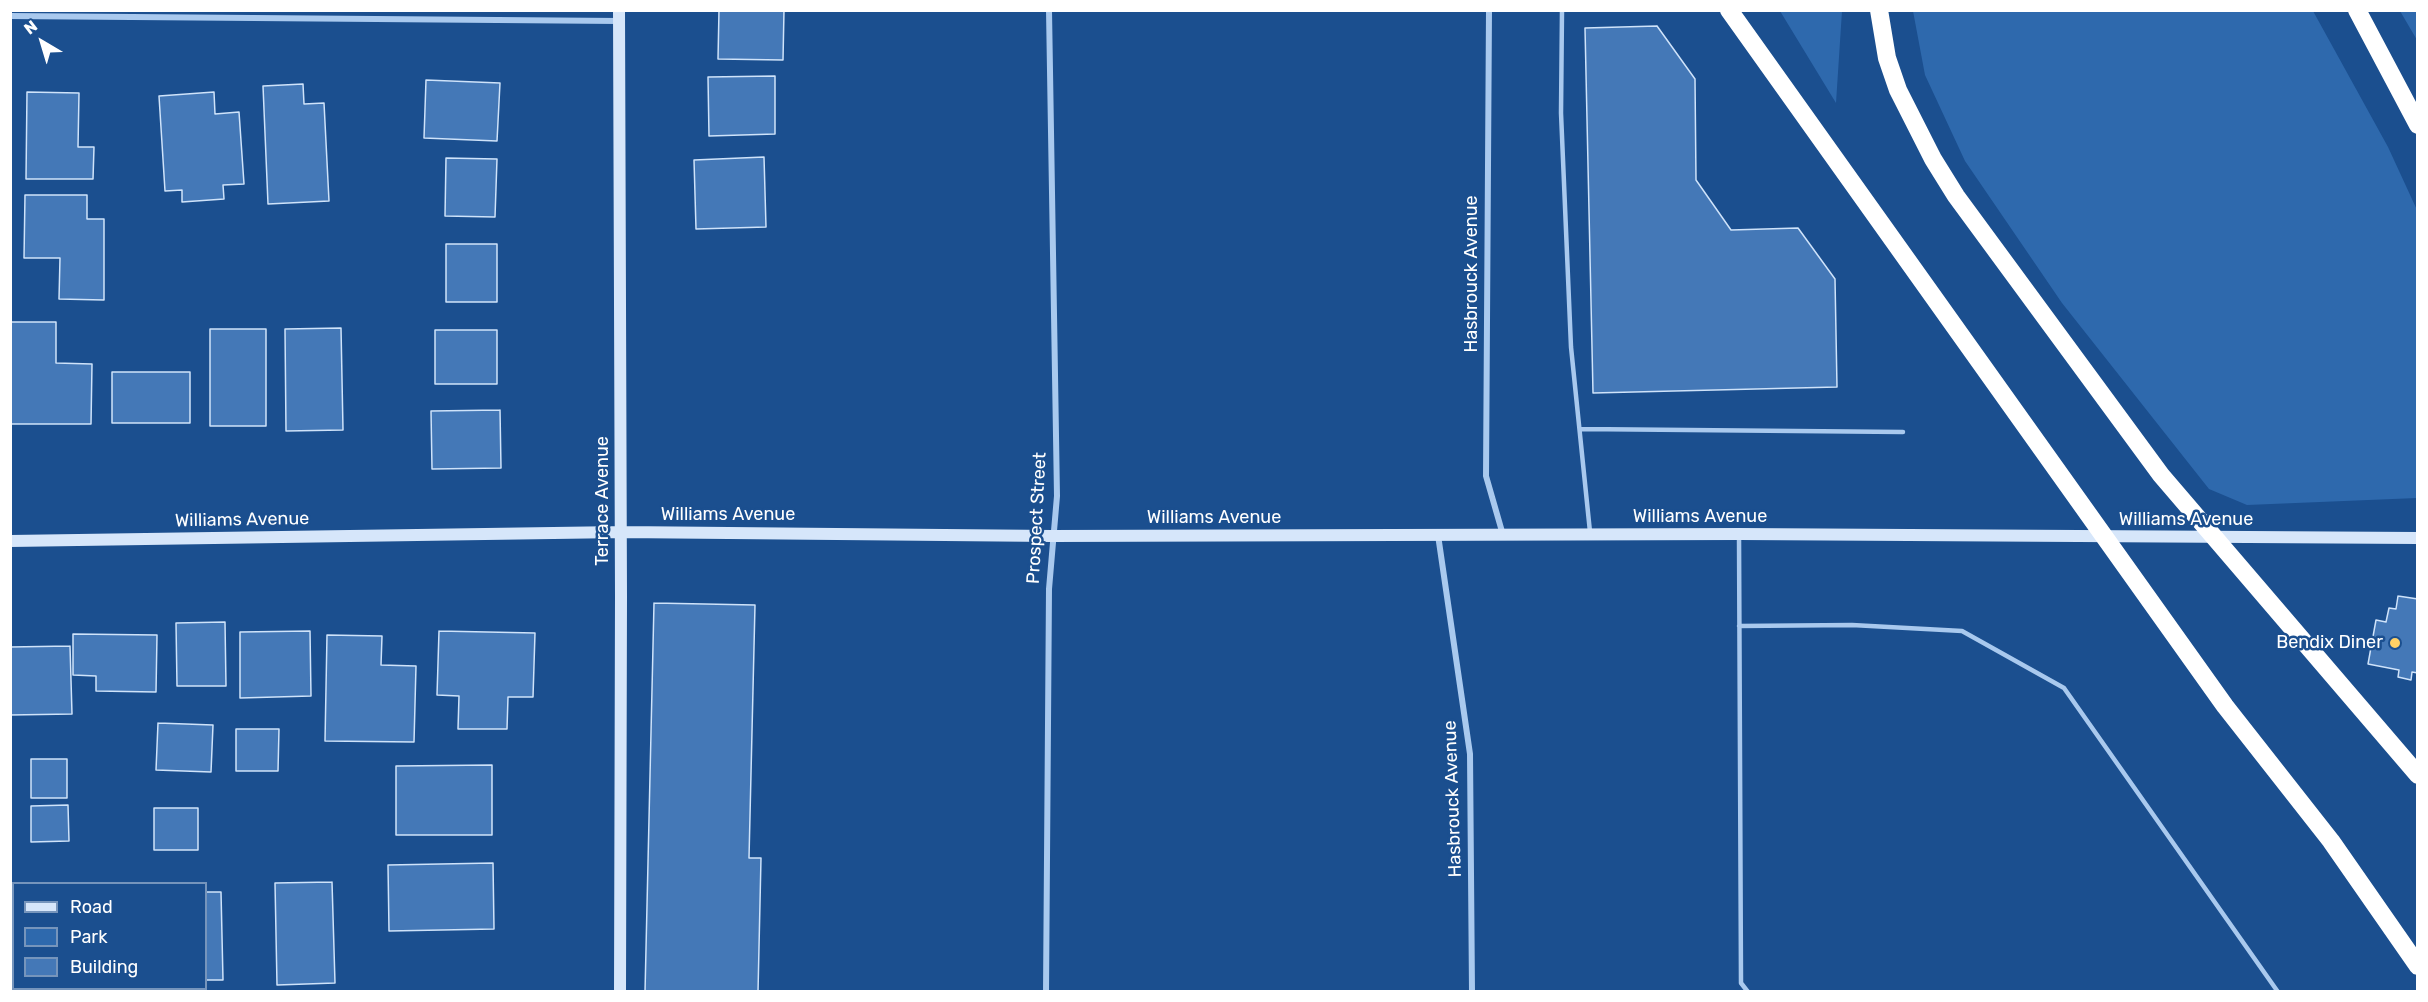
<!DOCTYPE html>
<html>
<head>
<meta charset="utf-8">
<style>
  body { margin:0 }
  #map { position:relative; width:2428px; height:1002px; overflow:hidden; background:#1b4f8f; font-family:Rubik,sans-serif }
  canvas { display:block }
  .frame { position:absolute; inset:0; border:12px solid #fff; pointer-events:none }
  .legend { position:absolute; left:12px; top:882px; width:195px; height:108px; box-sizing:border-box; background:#1b4f8f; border:2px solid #7695bc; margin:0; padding:8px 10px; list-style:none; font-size:18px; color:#fff }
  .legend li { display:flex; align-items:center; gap:12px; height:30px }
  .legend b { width:30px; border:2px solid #7695bc }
  .north { position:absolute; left:12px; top:12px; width:60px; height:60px; -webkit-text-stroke:4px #1b4f8f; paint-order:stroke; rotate:322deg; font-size:16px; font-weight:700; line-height:24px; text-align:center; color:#fff }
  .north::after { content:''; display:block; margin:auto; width:21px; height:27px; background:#fff; clip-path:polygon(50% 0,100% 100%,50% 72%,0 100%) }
</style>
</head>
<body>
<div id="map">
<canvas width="2428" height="1002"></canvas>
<div class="frame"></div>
<ul class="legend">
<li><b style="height:8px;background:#d6e6fa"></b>Road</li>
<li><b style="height:16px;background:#2e69ad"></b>Park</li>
<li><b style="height:16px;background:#4478b7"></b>Building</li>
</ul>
<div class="north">N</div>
</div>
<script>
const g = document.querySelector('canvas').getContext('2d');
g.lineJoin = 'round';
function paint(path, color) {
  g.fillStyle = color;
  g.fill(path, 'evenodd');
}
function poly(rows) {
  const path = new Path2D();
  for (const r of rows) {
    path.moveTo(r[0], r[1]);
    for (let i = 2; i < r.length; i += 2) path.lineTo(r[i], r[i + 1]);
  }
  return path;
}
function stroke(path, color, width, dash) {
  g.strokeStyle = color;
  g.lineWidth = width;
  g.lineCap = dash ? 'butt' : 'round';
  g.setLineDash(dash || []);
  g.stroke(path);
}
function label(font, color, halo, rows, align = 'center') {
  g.font = font + ' Rubik,sans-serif';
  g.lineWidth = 5;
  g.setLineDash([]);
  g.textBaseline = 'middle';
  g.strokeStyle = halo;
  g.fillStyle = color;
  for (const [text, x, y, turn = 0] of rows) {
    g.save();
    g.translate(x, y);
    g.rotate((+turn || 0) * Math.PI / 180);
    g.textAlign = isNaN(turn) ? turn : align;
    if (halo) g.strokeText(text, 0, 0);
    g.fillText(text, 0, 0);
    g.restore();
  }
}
const green = poly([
  [1780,11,1842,11,1836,103],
  [1913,11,2313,11,2388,147,2417,210,2417,498,2247,505,2209,489,2062,303,1965,161,1925,75],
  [2400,11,2417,11,2417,40]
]);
const building = poly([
  [719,10,784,10,783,60,718,59,719,10],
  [1657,26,1695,79,1696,180,1731,230,1798,228,1835,279,1837,387,1593,393,1585,28,1657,26],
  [775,76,775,134,709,136,708,77,775,76],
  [426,80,500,83,497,141,424,138,426,80],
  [303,84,304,104,324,103,329,201,268,204,263,86,303,84],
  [27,92,79,93,78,147,94,147,93,179,26,179,27,92],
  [214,92,215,114,239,112,244,184,223,185,224,199,182,202,182,190,165,191,159,96,214,92],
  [764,157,766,227,696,229,694,160,764,157],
  [446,158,497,159,495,217,445,216,446,158],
  [25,195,87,195,87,219,104,219,104,300,59,299,60,258,24,258,25,195],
  [446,244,497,244,497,302,446,302,446,244],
  [10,322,56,322,56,363,92,364,91,424,10,424,10,322],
  [341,328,343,430,286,431,285,329,341,328],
  [210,329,266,329,266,426,210,426,210,329],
  [435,330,497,330,497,384,435,384,435,330],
  [112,372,190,372,190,423,112,423,112,372],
  [500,410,501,468,432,469,431,411,500,410],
  [2398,596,2418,599,2418,673,2412,672,2411,680,2398,677,2399,670,2368,664,2376,620,2386,622,2389,608,2396,609,2398,596],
  [654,603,755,605,749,858,761,858,758,992,645,992,654,603],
  [225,622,226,686,177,686,176,623,225,622],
  [310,631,311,696,240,698,240,632,310,631],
  [439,631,535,633,533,697,508,697,507,729,458,729,459,696,437,695,439,631],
  [73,634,157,635,156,692,96,691,96,676,73,675,73,634],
  [327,635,382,636,381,665,416,666,414,742,325,741,327,635],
  [70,646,72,714,10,715,10,647,70,646],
  [158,723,213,725,211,772,156,770,158,723],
  [236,729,279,729,278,771,236,771,236,729],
  [31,759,67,759,67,798,31,798,31,759],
  [492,765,492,835,396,835,396,766,492,765],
  [68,805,69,841,31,842,31,806,68,805],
  [154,808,198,808,198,850,154,850,154,808],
  [493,863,494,929,389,931,388,865,493,863],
  [332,882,335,983,277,985,275,883,332,882],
  [206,892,221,892,223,980,206,980,206,892],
  [10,903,14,903,14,982,10,982,10,903]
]);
const lane = poly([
  [1562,10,1561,113,1571,347,1590,532],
  [1580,429,1903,432],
  [1739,534,1741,983,1748,992],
  [1739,626,1852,625,1962,631,2064,688,2278,992]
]);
const street = poly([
  [1489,10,1486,476,1503,535],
  [10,16,619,21],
  [1438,535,1470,754,1472,992],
  [1046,992,1049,589,1057,496,1049,10]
]);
const secondary = poly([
  [619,10,621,596,620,992],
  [10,541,621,532,1052,536,1739,534,2418,538]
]);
const highway = poly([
  [1729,10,2225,706,2331,841,2418,966],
  [1879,10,1887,58,1898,90,1933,159,1956,196,2161,475,2418,775],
  [2357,10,2418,125]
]);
const markers = [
  [2395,643,6,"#ffd166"]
];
const streetNames = [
  ["Hasbrouck Avenue",1472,274,-90],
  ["Terrace Avenue",603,501,-90],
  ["Williams Avenue",728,515],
  ["Williams Avenue",1700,517],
  ["Prospect Street",1037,518,-87],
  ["Williams Avenue",1214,518],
  ["Williams Avenue",242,520,-1],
  ["Williams Avenue",2186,520],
  ["Hasbrouck Avenue",1453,799,-92]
];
const poiNames = [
  ["Bendix Diner",2383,643]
];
paint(green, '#2e69ad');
paint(building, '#4478b7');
stroke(building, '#cfe3fa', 1.5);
stroke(lane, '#a9c9ee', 4.5);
stroke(street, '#a9c9ee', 6);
stroke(secondary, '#d6e6fa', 12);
stroke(highway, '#fff', 18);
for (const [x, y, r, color] of markers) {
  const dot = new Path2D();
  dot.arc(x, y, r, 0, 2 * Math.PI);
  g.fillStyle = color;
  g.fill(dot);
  stroke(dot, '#1b4f8f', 2);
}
label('18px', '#fff', '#1b4f8f', streetNames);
label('18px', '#fff', '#1b4f8f', poiNames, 'right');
</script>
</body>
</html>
